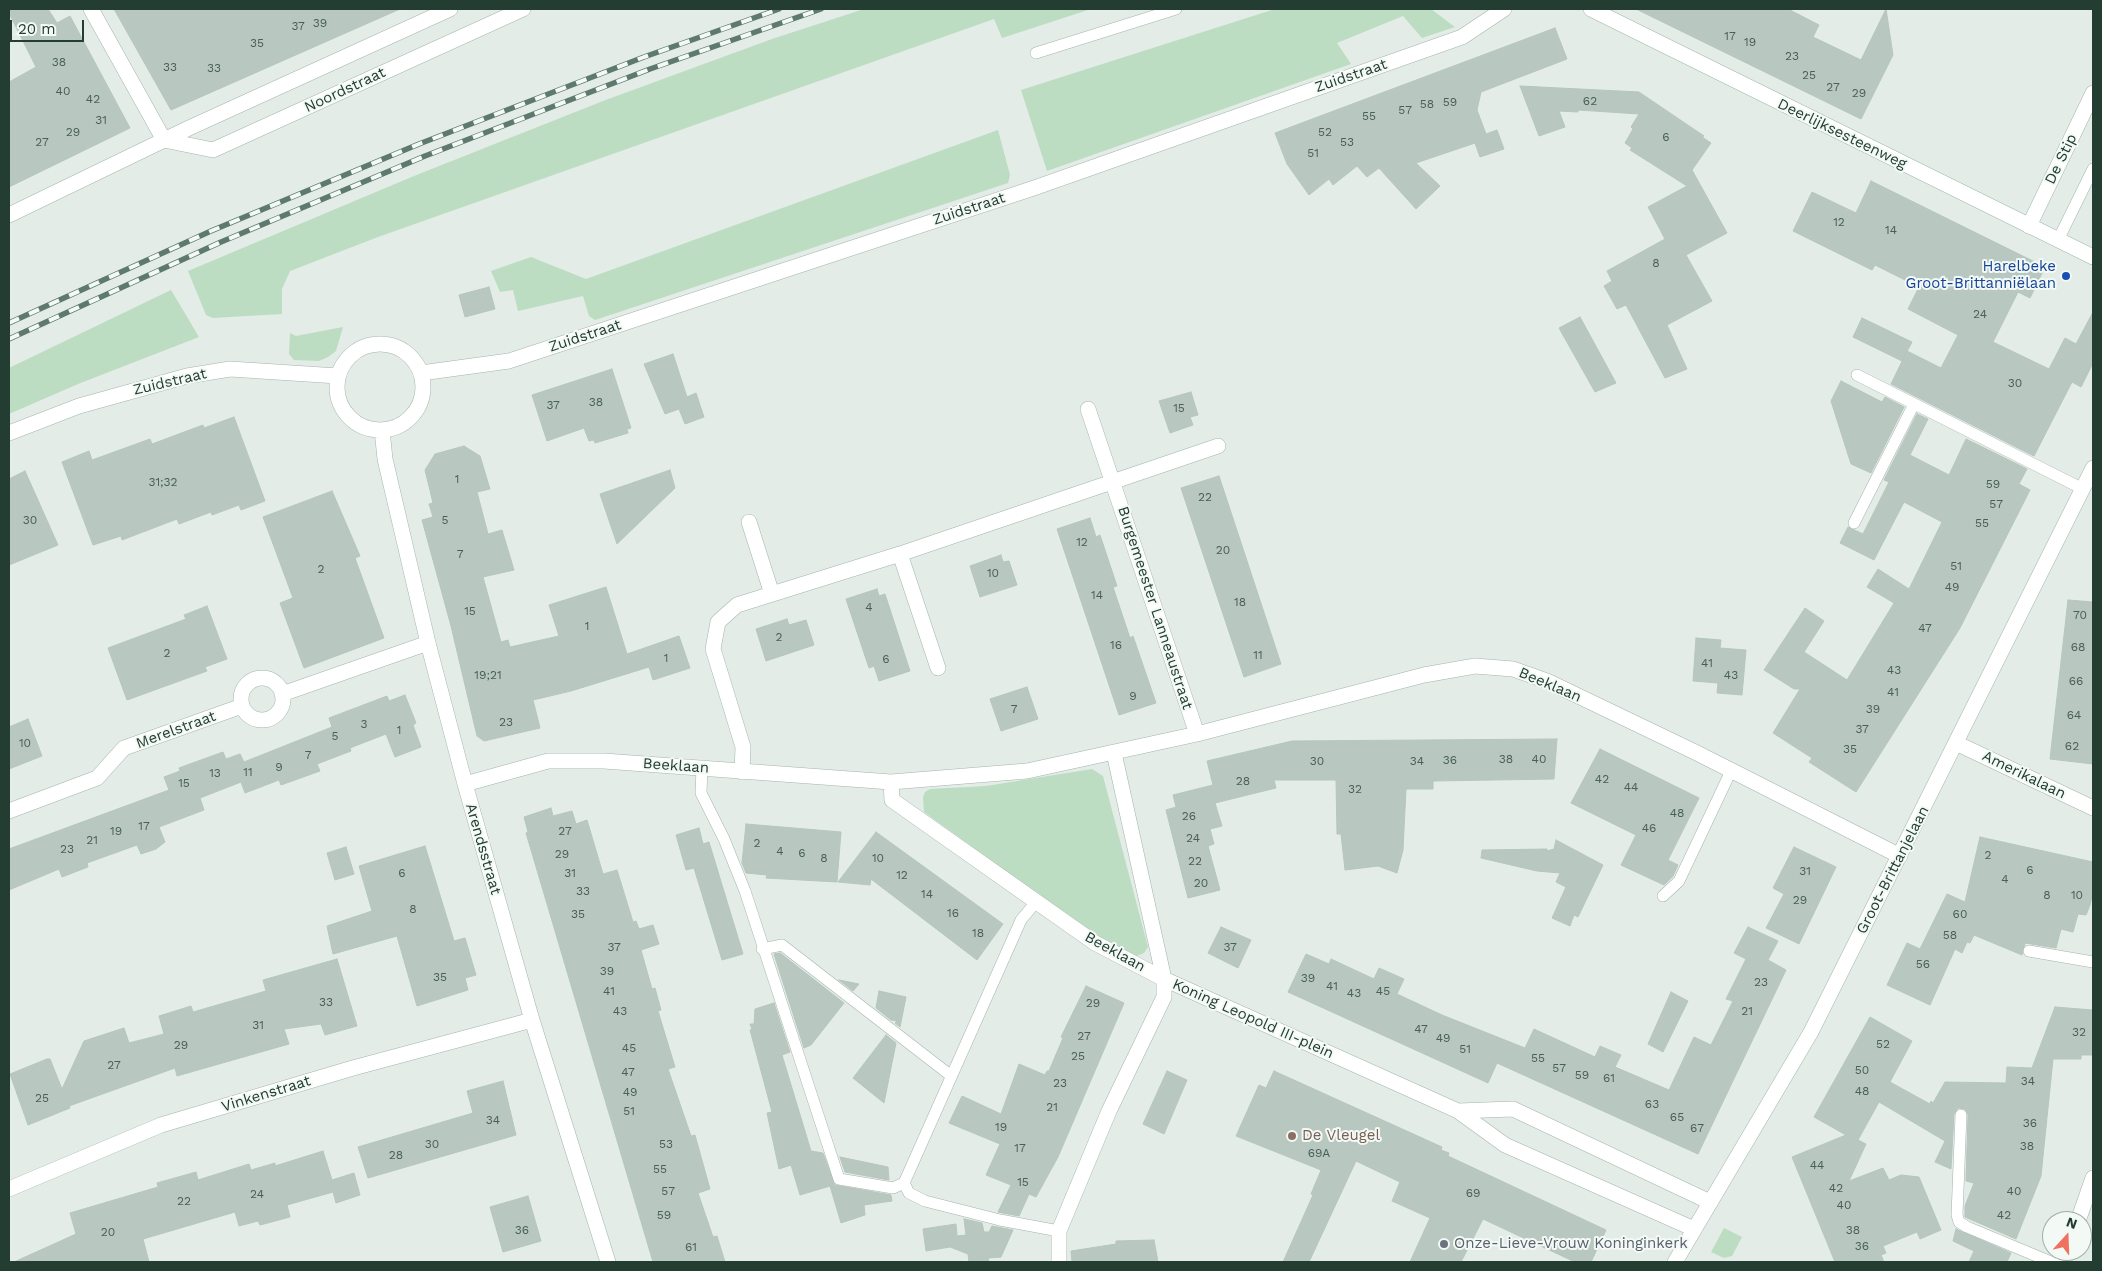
<!DOCTYPE html>
<html>
<head>
<meta charset="utf-8">
<style>
  body { margin:0 }
  #map { position:relative; width:2102px; height:1271px; overflow:hidden; background:#e3ece7; font-family:"Work Sans",sans-serif }
  canvas { display:block }
  .frame { position:absolute; inset:0; border:10px solid #233d33; pointer-events:none }
  .north { position:absolute; left:2042px; top:1211px; width:50px; height:50px; box-sizing:border-box; background:#f3f9f5; border:1px solid #a0aea7; border-radius:50%; rotate:20deg; font-size:14px; font-weight:700; line-height:20px; text-align:center; color:#233d33 }
  .north::after { content:''; display:block; margin:auto; width:18px; height:22px; background:#ee725f; clip-path:polygon(50% 0,100% 100%,50% 72%,0 100%) }
  .scale { position:absolute; left:10px; top:20px; width:74px; height:22px; box-sizing:border-box; border:2px solid #233d33; border-top:0; padding-left:6px; font-size:15px; line-height:18px; white-space:nowrap; color:#233d33; -webkit-text-stroke:4px #f3f9f5; paint-order:stroke }
</style>
</head>
<body>
<div id="map">
<canvas width="2102" height="1271"></canvas>
<div class="frame"></div>
<div class="north">N</div>
<div class="scale">20 m</div>
</div>
<script>
const g = document.querySelector('canvas').getContext('2d');
g.lineJoin = 'round';
function paint(path, color) {
  g.fillStyle = color;
  g.fill(path, 'evenodd');
}
function poly(rows) {
  const path = new Path2D();
  for (const r of rows) {
    if (r.length === 3) {
      path.moveTo(r[0] + r[2], r[1]);
      path.arc(r[0], r[1], r[2], 0, 2 * Math.PI);
      continue;
    }
    path.moveTo(r[0], r[1]);
    for (let i = 2; i < r.length; i += 2) path.lineTo(r[i], r[i + 1]);
  }
  return path;
}
function stroke(path, color, width, dash) {
  g.strokeStyle = color;
  g.lineWidth = width;
  g.lineCap = dash ? 'butt' : 'round';
  g.setLineDash(dash || []);
  g.stroke(path);
}
function label(font, color, halo, rows, align = 'center') {
  g.font = font + ' "Work Sans",sans-serif';
  g.lineWidth = 4;
  g.setLineDash([]);
  g.textBaseline = 'middle';
  g.strokeStyle = halo;
  g.fillStyle = color;
  for (const [text, x, y, turn = 0] of rows) {
    g.save();
    g.translate(x, y);
    g.rotate((+turn || 0) * Math.PI / 180);
    g.textAlign = isNaN(turn) ? turn : align;
    if (halo) g.strokeText(text, 0, 0);
    g.fillText(text, 0, 0);
    g.restore();
  }
}
const green = poly([
  [864,9,1091,9,1002,38,994,19,378,237,290,271,282,289,282,314,213,318,206,315,188,271,414,176,603,101,772,39],
  [1275,9,1431,9,1455,27,1422,38,1403,16,1337,43,1351,64,1047,171,1021,90],
  [998,130,1010,175,1008,183,595,320,589,316,583,296,518,311,513,290,500,292,491,271,531,257,586,279],
  [171,290,199,337,78,384,9,414,9,368],
  [343,327,336,351,328,357,319,361,294,360,289,354,290,333,296,336],
  [1092,769,1103,776,1148,947,1144,953,1137,956,1097,937,924,812,923,797,925,792,930,789,986,786],
  [1724,1228,1742,1237,1732,1256,1724,1258,1711,1252]
]);
const building = poly([
  [9,9,48,9,57,23,70,16,130,128,9,187,9,82,36,67,9,13,9,9],
  [114,9,400,9,171,110,114,9],
  [1636,9,1788,9,1819,25,1813,37,1861,60,1886,9,1893,55,1861,119,1636,9],
  [1555,28,1567,59,1481,92,1477,110,1486,134,1497,130,1504,149,1480,157,1475,143,1416,163,1440,186,1416,209,1379,168,1367,177,1357,166,1333,185,1329,179,1309,195,1287,164,1275,133,1555,28],
  [1520,86,1639,92,1704,136,1702,137,1711,143,1692,170,1727,233,1686,255,1712,301,1667,325,1687,369,1665,378,1626,305,1617,309,1604,286,1612,281,1607,271,1665,239,1648,207,1687,186,1630,150,1632,148,1625,143,1633,129,1631,127,1639,114,1578,110,1578,112,1559,111,1565,127,1539,136,1520,86],
  [1871,181,2045,267,2030,298,2018,292,1993,342,2049,369,2065,338,2076,344,2093,312,2093,363,2081,387,2072,382,2034,456,1891,384,1907,351,1941,368,1958,335,1908,309,1919,287,1875,265,1872,270,1793,231,1812,192,1856,213,1871,181],
  [489,287,495,309,465,317,459,295,489,287],
  [1580,317,1616,383,1595,392,1559,328,1580,317],
  [1862,318,1912,342,1902,361,1853,337,1862,318],
  [673,354,687,397,696,393,704,417,685,424,679,409,665,414,644,364,673,354],
  [612,369,631,428,627,429,628,433,595,443,594,440,589,441,584,428,547,441,532,395,612,369],
  [1841,381,1882,402,1885,397,1904,407,1871,473,1851,464,1831,401,1841,381],
  [1191,392,1198,415,1190,417,1193,425,1170,433,1159,401,1191,392],
  [1917,414,1928,419,1910,455,1949,475,1966,439,2027,469,2019,484,2030,490,1960,628,1856,792,1809,762,1812,758,1773,733,1800,689,1794,689,1764,670,1805,608,1824,621,1804,652,1847,680,1894,603,1867,587,1878,569,1909,589,1942,522,1904,502,1874,560,1840,543,1848,527,1863,534,1889,482,1884,480,1917,414],
  [234,417,265,501,241,510,239,505,212,515,211,512,179,524,177,519,122,540,121,536,93,545,62,462,89,451,92,460,150,439,152,444,203,425,204,428,234,417],
  [464,446,480,456,490,489,477,492,488,534,502,530,514,570,483,577,501,642,508,640,510,647,559,636,549,605,606,587,627,654,679,636,690,668,653,680,649,667,571,691,533,700,540,728,484,741,477,736,451,626,422,520,433,517,429,504,433,503,425,470,435,454,464,446],
  [670,470,675,488,617,544,600,494,670,470],
  [25,471,58,545,9,565,9,479,25,471],
  [1219,476,1281,664,1244,677,1181,488,1219,476],
  [332,491,360,556,355,558,384,638,304,668,280,603,293,598,263,517,332,491],
  [1090,518,1096,537,1100,535,1117,586,1113,587,1130,638,1133,636,1156,703,1119,715,1057,529,1090,518],
  [1001,555,1003,562,1009,561,1017,585,980,597,970,566,1001,555],
  [877,589,879,596,885,594,910,671,879,681,874,666,869,668,846,599,877,589],
  [2068,600,2093,602,2093,764,2050,759,2068,600],
  [207,606,227,659,205,667,207,671,127,700,108,648,186,619,184,615,207,606],
  [787,619,789,625,806,620,814,645,766,661,756,629,787,619],
  [1696,638,1721,640,1720,648,1746,650,1742,695,1717,693,1718,683,1693,681,1696,638],
  [1027,687,1038,719,1001,731,990,699,1027,687],
  [405,695,416,723,413,725,421,747,395,757,386,734,350,748,351,751,317,764,320,771,281,785,279,780,245,793,241,782,200,798,204,810,159,827,165,842,156,849,141,854,137,845,87,863,88,867,62,877,59,869,9,890,9,849,169,790,164,777,180,771,179,768,223,752,226,759,240,754,244,762,332,727,329,718,387,696,389,701,405,695],
  [28,719,42,756,9,769,9,727,28,719],
  [1557,739,1554,779,1433,781,1433,789,1406,789,1403,850,1397,873,1378,866,1345,870,1341,834,1337,834,1336,780,1274,780,1276,788,1215,803,1222,826,1210,829,1214,844,1208,846,1220,890,1188,898,1166,810,1176,807,1173,795,1213,785,1207,761,1292,741,1557,739],
  [1600,749,1699,798,1668,860,1678,865,1673,876,1664,885,1621,865,1636,835,1571,803,1600,749],
  [551,808,553,816,572,811,576,824,587,820,603,874,617,870,633,922,636,921,639,929,653,925,659,944,641,950,652,989,655,988,661,1010,658,1011,675,1067,668,1069,691,1136,695,1135,710,1189,698,1193,713,1237,717,1236,725,1262,653,1262,526,833,528,832,524,817,551,808],
  [746,824,841,832,837,882,766,878,767,875,746,873,742,863,746,824],
  [699,828,703,844,709,842,743,954,722,960,694,868,686,870,676,835,699,828],
  [876,832,1003,924,977,960,871,879,870,885,838,882,876,832],
  [1980,837,2093,862,2093,893,2090,905,2086,915,2078,914,2073,932,2061,929,2056,948,2025,943,2022,955,1974,935,1970,943,1967,942,1962,953,1955,949,1930,1005,1887,985,1907,943,1920,949,1947,894,1965,902,1980,837],
  [1556,840,1603,865,1578,917,1574,915,1570,926,1552,918,1566,887,1556,882,1560,873,1537,871,1481,858,1482,850,1547,849,1547,851,1554,849,1556,840],
  [425,846,454,941,465,938,476,975,465,978,468,990,417,1006,397,936,333,954,327,926,372,911,359,866,425,846],
  [346,847,354,874,335,880,327,853,346,847],
  [1794,847,1836,867,1799,944,1766,928,1784,894,1773,888,1794,847],
  [1221,927,1251,940,1238,968,1208,953,1221,927],
  [1748,927,1778,941,1768,960,1786,970,1698,1154,1497,1063,1488,1083,1288,992,1306,954,1329,964,1331,959,1374,979,1379,968,1404,979,1397,994,1442,1015,1525,1048,1534,1029,1595,1057,1600,1046,1621,1055,1615,1067,1669,1090,1694,1037,1711,1045,1733,1001,1726,999,1746,959,1734,953,1748,927],
  [780,953,844,1003,811,1045,804,1048,774,954,780,953],
  [337,959,357,1026,325,1035,321,1024,284,1029,289,1044,177,1076,175,1068,69,1106,70,1108,28,1125,10,1074,47,1059,50,1059,62,1089,84,1041,124,1028,129,1043,164,1034,159,1016,191,1006,193,1012,266,991,263,980,337,959],
  [839,980,859,984,853,991,839,980],
  [1086,986,1124,1003,1058,1157,1036,1197,1029,1194,1019,1216,998,1212,1011,1185,986,1175,1000,1144,949,1123,962,1096,1001,1114,1019,1064,1045,1075,1047,1071,1049,1071,1063,1038,1061,1037,1086,986],
  [879,991,906,997,900,1027,895,1023,897,1021,891,1020,876,1008,879,991],
  [1671,992,1688,1001,1663,1052,1648,1044,1671,992],
  [774,1003,790,1052,782,1055,811,1151,823,1153,835,1185,891,1195,892,1201,864,1205,865,1215,841,1223,830,1186,800,1195,791,1165,779,1169,767,1113,772,1112,750,1030,752,1029,750,1024,754,1024,755,1009,774,1003],
  [2055,1007,2093,1010,2093,1055,2081,1055,2081,1059,2053,1059,2041,1176,2016,1239,1965,1217,1965,1206,1974,1183,1966,1181,1968,1115,1965,1109,1958,1108,1954,1114,1951,1169,1935,1162,1945,1141,1879,1102,1858,1140,1866,1144,1849,1181,1883,1168,1889,1180,1901,1175,1919,1177,1941,1230,1920,1239,1917,1232,1883,1246,1886,1253,1881,1255,1884,1262,1835,1262,1792,1157,1846,1135,1814,1117,1870,1017,1912,1041,1890,1082,1930,1104,1931,1101,1933,1103,1945,1082,2006,1083,2007,1067,2032,1068,2055,1007],
  [886,1035,896,1043,884,1103,853,1078,886,1035],
  [1167,1071,1187,1080,1164,1134,1143,1124,1167,1071],
  [1274,1071,1442,1147,1441,1150,1449,1153,1448,1156,1606,1230,1591,1262,1575,1262,1483,1219,1461,1262,1410,1262,1430,1218,1392,1201,1400,1182,1356,1161,1309,1262,1283,1262,1313,1195,1311,1194,1321,1170,1236,1136,1259,1085,1266,1088,1274,1071],
  [503,1081,516,1135,368,1178,358,1147,473,1113,467,1091,503,1081],
  [323,1151,332,1180,354,1173,360,1195,336,1203,333,1192,287,1205,290,1217,260,1225,258,1221,239,1226,235,1212,143,1239,149,1262,14,1262,76,1234,70,1213,158,1187,157,1183,196,1172,198,1180,249,1164,251,1170,275,1163,275,1166,323,1151],
  [840,1157,888,1167,889,1180,845,1172,840,1157],
  [528,1196,541,1241,503,1252,490,1207,528,1196],
  [964,1219,982,1223,984,1232,989,1232,992,1226,1013,1230,1001,1257,988,1258,989,1262,969,1262,968,1254,950,1247,926,1251,923,1229,956,1224,957,1236,966,1235,964,1219],
  [1956,1229,2011,1253,2007,1262,1969,1262,1974,1251,1953,1241,1956,1229],
  [1154,1240,1158,1262,1072,1262,1071,1251,1116,1244,1116,1241,1154,1240]
]);
const service = poly([
  [1036,53,1176,9],
  [2058,240,2093,169],
  [1857,375,2083,489],
  [1854,523,1914,404],
  [702,768,701,793,724,839,745,891,839,1179,893,1188,904,1183,909,1193,925,1201,1000,1220,1059,1231],
  [1663,896,1679,881,1731,771],
  [762,949,782,945,950,1075],
  [2029,951,2093,962],
  [1961,1115,1957,1215,1959,1222,1967,1227,2051,1262],
  [904,1183,1021,920,1036,902]
]);
const minor = poly([
  [91,9,164,140],
  [164,140,213,150,523,9],
  [9,215,189,128,450,9],
  [2029,226,2093,93],
  [380,387,43],
  [421,373,509,361,1034,188,1462,37,1504,9],
  [1088,409,1197,734],
  [382,430,385,459,428,643,465,784,532,1020,608,1262],
  [9,433,79,406,187,376,230,369,338,376],
  [749,522,772,594],
  [900,554,938,668],
  [262,699,21],
  [282,694,428,643],
  [1956,743,2093,808],
  [742,772,743,747,713,649,718,622,737,605,900,554,1218,446],
  [891,782,892,800,1095,943,1164,979,1114,753],
  [465,784,548,761,604,761,891,782,1027,771,1197,734,1424,675,1475,666,1513,669,1547,681,1697,753,1900,856],
  [9,811,97,778,124,748,242,706],
  [1458,1111,1513,1109,1710,1202],
  [9,1189,161,1125,353,1068,532,1020],
  [2078,1221,2093,1178],
  [1059,1262,1059,1231,1109,1111,1164,997,1164,979,1458,1111,1505,1145,1694,1229],
  [1675,1262,1811,1032,2093,468],
  [2062,1262,2067,1251]
]);
const secondary = poly([
  [1591,9,2093,257]
]);
const rail = poly([
  [9,323,211,231,419,144,644,57,779,9],
  [9,339,221,242,425,156,650,69,821,9]
]);
const markers = [
  [2066,276,5,"#1a4fb4"],
  [1292,1136,5,"#8d6e63"],
  [1444,1244,5,"#6b7280"]
];
const numberNames = [
  ["39",320,23],
  ["37",298,26],
  ["17",1730,36],
  ["19",1750,42],
  ["35",257,43],
  ["23",1792,56],
  ["38",59,62],
  ["33",170,67],
  ["33",214,68],
  ["25",1809,75],
  ["27",1833,87],
  ["40",63,91],
  ["29",1859,93],
  ["42",93,99],
  ["62",1590,101],
  ["59",1450,102],
  ["58",1427,104],
  ["57",1405,110],
  ["55",1369,116],
  ["31",101,120],
  ["29",73,132],
  ["52",1325,132],
  ["6",1666,137],
  ["27",42,142],
  ["53",1347,142],
  ["51",1313,153],
  ["12",1839,222],
  ["14",1891,230],
  ["8",1656,263],
  ["24",1980,314],
  ["30",2015,383],
  ["38",596,402],
  ["37",553,405],
  ["15",1179,408],
  ["1",457,479],
  ["31;32",163,482],
  ["59",1993,484],
  ["22",1205,497],
  ["57",1996,504],
  ["30",30,520],
  ["5",445,520],
  ["55",1982,523],
  ["12",1082,542],
  ["20",1223,550],
  ["7",460,554],
  ["51",1956,566],
  ["2",321,569],
  ["10",993,573],
  ["49",1952,587],
  ["14",1097,595],
  ["18",1240,602],
  ["4",869,607],
  ["15",470,611],
  ["70",2080,615],
  ["1",587,626],
  ["47",1925,628],
  ["2",779,637],
  ["16",1116,645],
  ["68",2078,647],
  ["2",167,653],
  ["11",1258,655],
  ["1",666,658],
  ["6",886,659],
  ["41",1707,663],
  ["43",1894,670],
  ["19;21",488,675],
  ["43",1731,675],
  ["66",2076,681],
  ["41",1893,692],
  ["9",1133,696],
  ["7",1014,709],
  ["39",1873,709],
  ["64",2074,715],
  ["23",506,722],
  ["3",364,724],
  ["37",1862,729],
  ["1",399,730],
  ["5",335,736],
  ["10",25,743],
  ["62",2072,746],
  ["35",1850,749],
  ["7",308,755],
  ["38",1506,759],
  ["40",1539,759],
  ["36",1450,760],
  ["30",1317,761],
  ["34",1417,761],
  ["9",279,767],
  ["11",248,772],
  ["13",215,773],
  ["42",1602,779],
  ["28",1243,781],
  ["15",184,783],
  ["44",1631,787],
  ["32",1355,789],
  ["48",1677,813],
  ["26",1189,816],
  ["17",144,826],
  ["46",1649,828],
  ["19",116,831],
  ["27",565,831],
  ["24",1193,838],
  ["21",92,840],
  ["2",757,843],
  ["23",67,849],
  ["4",780,851],
  ["6",802,853],
  ["29",562,854],
  ["2",1988,855],
  ["8",824,858],
  ["10",878,858],
  ["22",1195,861],
  ["6",2030,870],
  ["31",1805,871],
  ["6",402,873],
  ["31",570,873],
  ["12",902,875],
  ["4",2005,879],
  ["20",1201,883],
  ["33",583,891],
  ["14",927,894],
  ["8",2047,895],
  ["10",2077,895],
  ["29",1800,900],
  ["8",413,909],
  ["16",953,913],
  ["35",578,914],
  ["60",1960,914],
  ["18",978,933],
  ["58",1950,935],
  ["37",614,947],
  ["37",1230,947],
  ["56",1923,964],
  ["39",607,971],
  ["35",440,977],
  ["39",1308,978],
  ["23",1761,982],
  ["41",1332,986],
  ["41",609,991],
  ["45",1383,991],
  ["43",1354,993],
  ["33",326,1002],
  ["29",1093,1003],
  ["43",620,1011],
  ["21",1747,1011],
  ["31",258,1025],
  ["47",1421,1029],
  ["32",2079,1032],
  ["27",1084,1036],
  ["49",1443,1038],
  ["52",1883,1044],
  ["29",181,1045],
  ["45",629,1048],
  ["51",1465,1049],
  ["25",1078,1056],
  ["55",1538,1058],
  ["27",114,1065],
  ["57",1559,1068],
  ["50",1862,1070],
  ["47",628,1072],
  ["59",1582,1075],
  ["61",1609,1078],
  ["34",2028,1081],
  ["23",1060,1083],
  ["48",1862,1091],
  ["49",630,1092],
  ["25",42,1098],
  ["63",1652,1104],
  ["21",1052,1107],
  ["51",629,1111],
  ["65",1677,1117],
  ["34",493,1120],
  ["36",2030,1123],
  ["19",1001,1127],
  ["67",1697,1128],
  ["30",432,1144],
  ["53",666,1144],
  ["38",2027,1146],
  ["17",1020,1148],
  ["69A",1319,1153],
  ["28",396,1155],
  ["44",1817,1165],
  ["55",660,1169],
  ["15",1023,1182],
  ["42",1836,1188],
  ["57",668,1191],
  ["40",2014,1191],
  ["69",1473,1193],
  ["24",257,1194],
  ["22",184,1201],
  ["40",1844,1205],
  ["59",664,1215],
  ["42",2004,1215],
  ["36",522,1230],
  ["38",1853,1230],
  ["20",108,1232],
  ["36",1862,1246],
  ["61",691,1247]
];
const streetNames = [
  ["Zuidstraat",1351,76,-19],
  ["Noordstraat",345,90,-25],
  ["Deerlijksesteenweg",1842,134,26],
  ["De Stip",2061,159,-64],
  ["Zuidstraat",969,209,-18],
  ["Zuidstraat",585,336,-18],
  ["Zuidstraat",170,382,-13],
  ["Burgemeester Lanneaustraat",1155,608,72],
  ["Beeklaan",1550,685,23],
  ["Merelstraat",176,730,-20],
  ["Beeklaan",676,766,4],
  ["Amerikalaan",2024,775,26],
  ["Arendsstraat",483,849,74],
  ["Groot-Brittanjelaan",1893,870,-63],
  ["Beeklaan",1115,952,29],
  ["Koning Leopold III-plein",1253,1019,24],
  ["Vinkenstraat",266,1094,-17]
];
const transitNames = [
  ["Harelbeke",2056,267],
  ["Groot-Brittanniëlaan",2056,284]
];
const educationNames = [
  ["De Vleugel",1302,1136]
];
const worshipNames = [
  ["Onze-Lieve-Vrouw Koninginkerk",1454,1244]
];
paint(green, '#bcddc1');
paint(building, '#b8c7c0');
stroke(building, '#b5c6bd', 1);
stroke(service, '#a6b4ad', 12);
stroke(minor, '#a6b4ad', 16);
stroke(secondary, '#a1b8ad', 16);
stroke(service, '#fff', 11);
stroke(minor, '#fff', 15);
stroke(secondary, '#fff', 15);
stroke(rail, '#5e796e', 5.5);
stroke(rail, '#f3f9f5', 4, [11]);
for (const [x, y, r, color] of markers) {
  const dot = new Path2D();
  dot.arc(x, y, r, 0, 2 * Math.PI);
  g.fillStyle = color;
  g.fill(dot);
  stroke(dot, '#f3f9f5', 2);
}
label('12px', '#486056', null, numberNames);
label('15px', '#233d33', '#f3f9f5', streetNames);
label('15px', '#164399', '#f3f9f5', transitNames, 'right');
label('15px', '#785e54', '#f3f9f5', educationNames, 'left');
label('15px', '#5b616d', '#f3f9f5', worshipNames, 'left');
</script>
</body>
</html>
